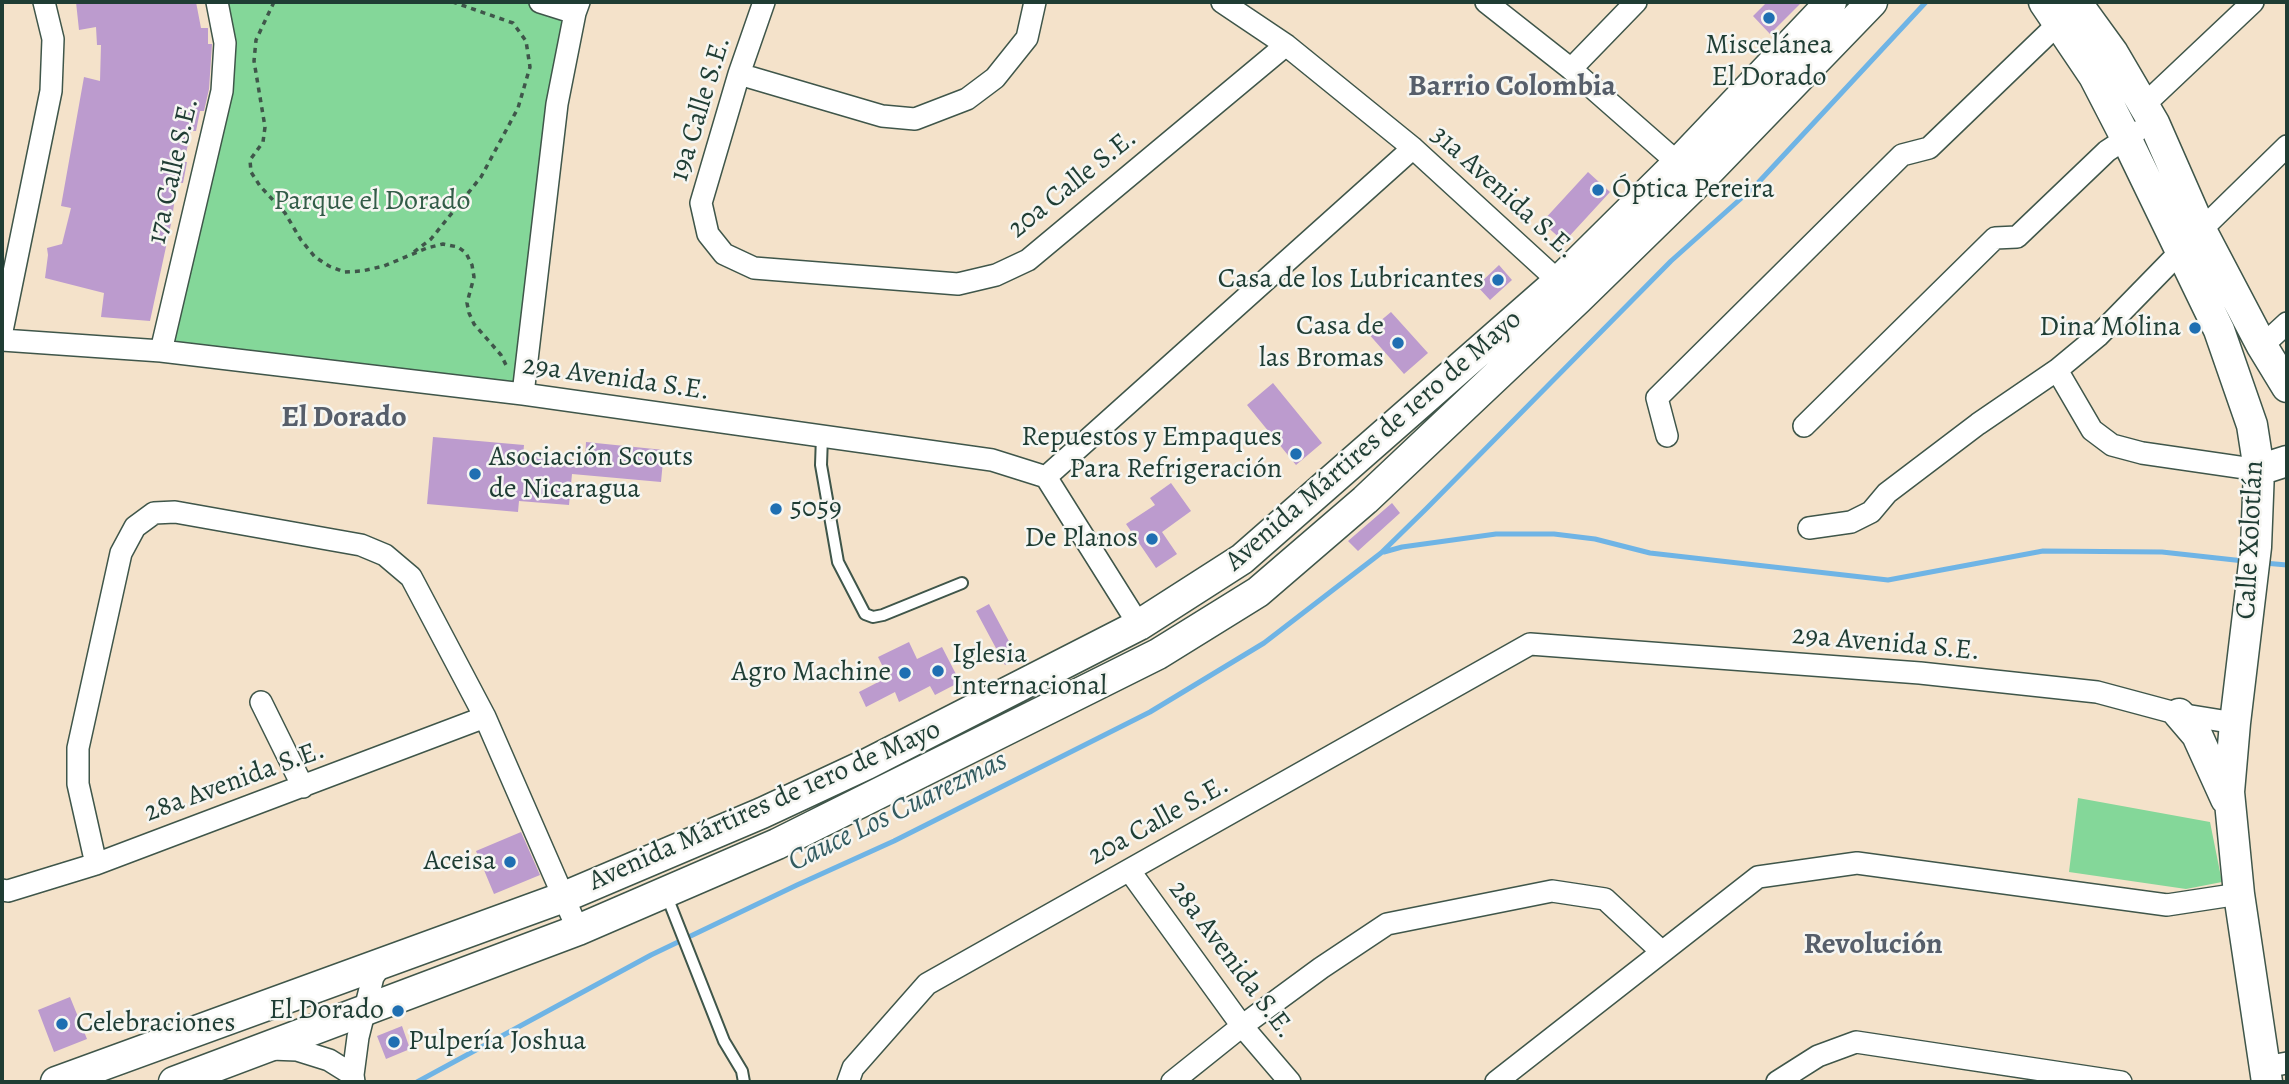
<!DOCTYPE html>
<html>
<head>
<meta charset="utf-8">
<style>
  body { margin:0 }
  #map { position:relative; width:2289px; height:1084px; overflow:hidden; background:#f4e2ca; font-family:Alegreya,serif }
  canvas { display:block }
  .frame { position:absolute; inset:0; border:4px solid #1f3d34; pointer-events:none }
</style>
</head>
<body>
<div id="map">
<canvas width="2289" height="1084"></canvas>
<div class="frame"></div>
</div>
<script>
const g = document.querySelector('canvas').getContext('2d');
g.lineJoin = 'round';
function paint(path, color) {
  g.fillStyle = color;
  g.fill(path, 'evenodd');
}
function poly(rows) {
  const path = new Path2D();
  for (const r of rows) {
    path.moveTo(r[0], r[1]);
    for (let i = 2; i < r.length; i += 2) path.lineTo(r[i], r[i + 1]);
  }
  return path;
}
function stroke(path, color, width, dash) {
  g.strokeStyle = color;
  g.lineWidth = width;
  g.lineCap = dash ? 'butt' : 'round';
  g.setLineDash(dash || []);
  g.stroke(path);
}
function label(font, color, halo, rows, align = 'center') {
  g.font = font + ' Alegreya,serif';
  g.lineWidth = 5;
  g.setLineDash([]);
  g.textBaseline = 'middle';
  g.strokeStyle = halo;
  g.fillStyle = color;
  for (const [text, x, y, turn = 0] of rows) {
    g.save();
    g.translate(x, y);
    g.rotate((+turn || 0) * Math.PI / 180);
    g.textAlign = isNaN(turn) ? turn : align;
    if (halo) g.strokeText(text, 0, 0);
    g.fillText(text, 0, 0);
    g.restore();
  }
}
const green = poly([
  [217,2,540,2,575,13,523,394,161,351,222,91],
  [2078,798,2210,822,2222,882,2186,889,2069,872]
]);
const stream = poly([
  [1384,552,1402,547,1496,534,1554,534,1595,539,1650,553,1888,580,2043,551,2162,552,2244,561],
  [2264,563,2287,565],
  [417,1082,651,955,797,885,894,841,1150,712,1264,643,1381,553,1426,509,1671,261,1756,185,1926,2]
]);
const building = poly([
  [76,2,196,2,201,28,208,28,208,44,212,44,209,89,204,111,200,111,196,131,191,131,184,162,187,162,183,183,177,182,172,219,150,321,101,317,104,293,45,278,48,255,47,248,62,244,71,208,61,206,84,77,100,81,101,45,97,45,96,27,79,30],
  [1767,2,1802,2,1770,34,1753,16],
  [1588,172,1610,192,1564,242,1542,222],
  [1499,265,1512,280,1490,300,1477,286],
  [1391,312,1428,353,1404,374,1367,332],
  [1273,383,1322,443,1296,465,1247,405],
  [433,437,524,445,523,456,585,461,586,442,664,450,661,482,572,474,569,505,519,501,518,512,427,504],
  [1171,483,1191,511,1162,532,1177,554,1156,568,1126,524,1155,505,1150,498],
  [1392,503,1400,513,1358,551,1348,541],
  [989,604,1018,658,1005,665,976,611],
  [909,642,917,659,942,647,960,682,935,695,930,686,899,702,895,692,866,707,859,692,888,677,878,657],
  [521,832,540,875,494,894,476,851],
  [70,997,87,1039,54,1052,38,1010],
  [402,1026,410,1049,386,1059,377,1036]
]);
const path = poly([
  [274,2,256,40,254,61,265,127,263,142,250,160,251,172,260,186,285,213,301,240,315,257,329,266,344,272,362,271,384,266,427,248,443,244,458,247,466,253,472,265,474,277,467,303,469,313,474,324,501,355,506,365],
  [414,252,431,239,481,177,518,108,530,67,526,41,513,23,453,2]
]);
const lane = poly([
  [822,436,821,465,838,562,865,614,873,617,883,615,962,583],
  [666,894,724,1041,742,1071,744,1082]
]);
const street = poly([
  [540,2,575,13],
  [764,2,739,74,701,203,708,234,724,254,754,268,958,284,996,275,1028,260,1286,45],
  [1222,2,1286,45,1413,148,1567,289],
  [1486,2,1571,69,1678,163],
  [1571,69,1636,2],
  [739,74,882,116,915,119,967,99,995,78,1027,38,1035,2],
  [2144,105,2253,2],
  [2201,230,2287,146],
  [2,331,51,91,53,39,44,2],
  [2,340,161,351,523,394,992,460,1046,477,1139,625],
  [2262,346,2287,323],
  [161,351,222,91,225,43,217,2],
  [2057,370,2092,430,2112,445,2142,453,2259,470],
  [523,394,557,104,575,13,579,2],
  [1804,426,1995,238,2017,237,2107,151,2136,132],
  [1667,436,1657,398,1902,155,1929,148,2060,22],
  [1046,477,1413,148],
  [1809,528,1851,522,1871,512,1887,493,1978,424,2057,370,2098,336,2181,251],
  [261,702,303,787],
  [96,864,78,784,78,748,121,553,135,527,154,513,175,512,361,545,385,555,411,577,485,717,578,930],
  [1129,870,1242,1026,1290,1082],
  [2,890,8,891,96,864,485,717],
  [271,1049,297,1050,329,1060,353,1075],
  [2265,1067,2287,1063],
  [354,1082,353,1075,358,1037,373,977,382,963],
  [848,1082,853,1068,927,984,1530,644,1920,673,2097,692,2179,714,2235,723],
  [1172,1082,1242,1026,1321,968,1387,924,1552,891,1605,899,1661,951],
  [1496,1082,1758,877,1857,863,2167,905,2239,894],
  [1777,1082,1818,1056,1856,1042,2121,1082]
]);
const secondary = poly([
  [2044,2,2094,76,2126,138,2219,330,2252,425,2259,470,2256,547,2235,723,2229,792,2239,894,2267,1082],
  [2076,2,2113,53,2154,123,2201,230,2262,346,2287,387],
  [2259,470,2287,461],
  [2179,714,2197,735,2226,799],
  [56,1082,564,897,762,813,867,764,1139,625,1242,559,1559,281,1678,163,1831,2],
  [174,1082,578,930,777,844,1158,654,1258,592,1365,500,1578,299,1699,181,1872,2]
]);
const markers = [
  [1769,18,7,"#1f6fb2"],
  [1598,190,7,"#1f6fb2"],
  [1498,280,7,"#1f6fb2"],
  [2195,328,7,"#1f6fb2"],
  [1398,343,7,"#1f6fb2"],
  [1296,454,7,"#1f6fb2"],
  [475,474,7,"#1f6fb2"],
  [776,509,7,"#1f6fb2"],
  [1152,539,7,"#1f6fb2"],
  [938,671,7,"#1f6fb2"],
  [905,673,7,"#1f6fb2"],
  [510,862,7,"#1f6fb2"],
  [398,1011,7,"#1f6fb2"],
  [62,1024,7,"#1f6fb2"],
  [394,1042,7,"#1f6fb2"]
];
const poiNames = [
  ["Miscelánea",1769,46,"center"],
  ["El Dorado",1769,78,"center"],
  ["Óptica Pereira",1612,190,"left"],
  ["Casa de los Lubricantes",1484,280],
  ["Casa de",1384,327],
  ["las Bromas",1384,359],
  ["Dina Molina",2181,328],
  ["Repuestos y Empaques",1282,438],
  ["Para Refrigeración",1282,470],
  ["Asociación Scouts",489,458,"left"],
  ["de Nicaragua",489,490,"left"],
  ["5059",790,509,"left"],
  ["De Planos",1138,539],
  ["Iglesia",952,655,"left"],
  ["Internacional",952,687,"left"],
  ["Agro Machine",891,673],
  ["Aceisa",496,862],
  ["El Dorado",384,1011],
  ["Celebraciones",76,1024,"left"],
  ["Pulpería Joshua",408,1042,"left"]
];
const streetNames = [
  ["19a Calle S.E.",701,109,-73],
  ["17a Calle S.E.",174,171,-77],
  ["20a Calle S.E.",1073,184,-39],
  ["31a Avenida S.E.",1503,193,42],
  ["29a Avenida S.E.",616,379,8],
  ["Avenida Mártires de 1ero de Mayo",1374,441,-41],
  ["Calle Xolotlán",2251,540,-87],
  ["29a Avenida S.E.",1886,644,5],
  ["28a Avenida S.E.",235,782,-20],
  ["Avenida Mártires de 1ero de Mayo",765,806,-24],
  ["20a Calle S.E.",1159,821,-29],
  ["28a Avenida S.E.",1231,960,53]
];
const parkNames = [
  ["Parque el Dorado",372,202]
];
const neighbourhoodNames = [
  ["Barrio Colombia",1512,88],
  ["El Dorado",344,419],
  ["Revolución",1873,946]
];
const waterNames = [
  ["Cauce Los Cuarezmas",898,812,-26]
];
paint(green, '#84d799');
stroke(stream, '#6fb4e5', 5);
paint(building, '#bc9bce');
stroke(lane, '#3f564a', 14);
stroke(street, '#3f564a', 24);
stroke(secondary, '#3f564a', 33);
stroke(path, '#3f564a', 3.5, [5, 5]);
stroke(lane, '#fff', 10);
stroke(street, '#fff', 21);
stroke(secondary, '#fff', 30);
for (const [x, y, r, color] of markers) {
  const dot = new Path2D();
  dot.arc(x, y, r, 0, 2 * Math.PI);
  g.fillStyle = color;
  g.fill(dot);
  stroke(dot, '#f6f6f2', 2.5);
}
label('28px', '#1f3d34', '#f6f6f2', poiNames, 'right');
label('28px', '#1f3d34', '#f6f6f2', streetNames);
label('28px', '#335c48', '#f6f6f2', parkNames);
label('bold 30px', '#565e6a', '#f6f6f2', neighbourhoodNames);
label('italic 30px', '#335b60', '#f6f6f2', waterNames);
</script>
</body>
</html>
